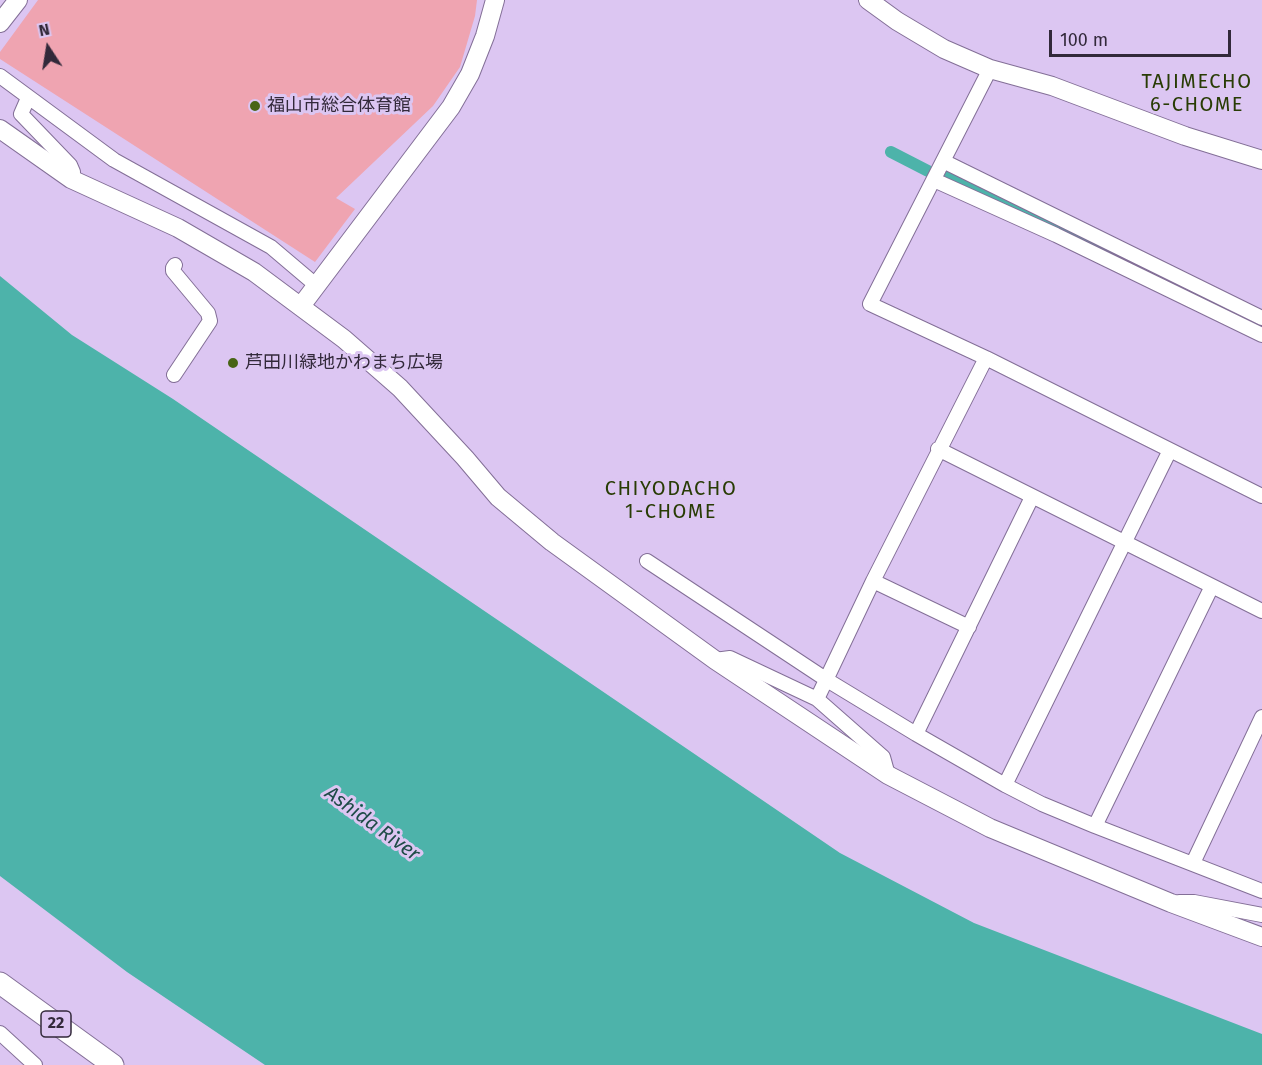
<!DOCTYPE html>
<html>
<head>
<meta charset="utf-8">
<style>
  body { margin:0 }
  #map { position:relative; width:1262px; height:1065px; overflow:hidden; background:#dcc6f2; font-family:"Fira Sans",sans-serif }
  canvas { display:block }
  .north { position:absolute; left:18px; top:18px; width:60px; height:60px; -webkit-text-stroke:4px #dcc6f2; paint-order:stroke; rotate:348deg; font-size:16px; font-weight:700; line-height:24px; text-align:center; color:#32293a }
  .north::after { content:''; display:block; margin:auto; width:21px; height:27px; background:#32293a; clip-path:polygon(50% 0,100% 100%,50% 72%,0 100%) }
  .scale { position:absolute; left:1049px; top:30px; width:182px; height:27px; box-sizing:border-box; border:3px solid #32293a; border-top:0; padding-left:8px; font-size:18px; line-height:21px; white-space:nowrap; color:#32293a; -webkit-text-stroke:4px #dcc6f2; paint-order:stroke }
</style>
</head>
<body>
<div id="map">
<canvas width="1262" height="1065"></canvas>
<div class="north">N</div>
<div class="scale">100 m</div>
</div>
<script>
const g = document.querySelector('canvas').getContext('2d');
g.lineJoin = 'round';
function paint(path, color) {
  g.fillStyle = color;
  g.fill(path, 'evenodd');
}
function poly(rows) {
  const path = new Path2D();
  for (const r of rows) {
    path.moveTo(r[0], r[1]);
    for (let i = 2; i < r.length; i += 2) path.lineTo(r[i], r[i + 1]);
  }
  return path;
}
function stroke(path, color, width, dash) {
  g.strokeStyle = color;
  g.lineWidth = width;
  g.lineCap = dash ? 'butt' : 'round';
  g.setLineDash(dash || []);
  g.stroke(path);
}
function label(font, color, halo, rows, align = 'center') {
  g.font = font + ' "Fira Sans","Noto Sans JP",sans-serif';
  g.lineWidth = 6;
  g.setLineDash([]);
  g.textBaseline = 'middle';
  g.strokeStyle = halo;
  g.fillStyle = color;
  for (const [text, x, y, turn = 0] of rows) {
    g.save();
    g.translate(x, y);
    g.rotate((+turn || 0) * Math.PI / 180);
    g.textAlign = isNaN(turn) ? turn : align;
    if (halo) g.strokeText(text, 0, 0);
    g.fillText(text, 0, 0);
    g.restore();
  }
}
const green = poly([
  [38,0,477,0,475,16,460,67,433,106,336,198,355,209,315,262,0,59,0,52]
]);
const water = poly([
  [0,276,72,335,173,399,840,853,974,923,1262,1034,1262,1065,265,1065,127,972,0,876]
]);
const canal = poly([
  [891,152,928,171],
  [947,173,1262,326]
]);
const street = poly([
  [990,69,870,304,986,358,1262,496],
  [0,76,114,160,271,247,317,286],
  [28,98,21,114,70,165,73,172,71,179],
  [943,161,1262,318],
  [934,180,1056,235,1262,335],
  [174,375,210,321,208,313,173,271,173,268,175,265],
  [938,449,1262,611],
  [647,561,827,680,916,734,1005,785,1042,804,1095,826,1262,891],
  [873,581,969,627],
  [715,660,730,658,817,699],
  [916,734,1032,497],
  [888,775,883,757,817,699,873,581,986,358],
  [1005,785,1170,450],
  [1095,826,1212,586],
  [1193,863,1262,717],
  [1179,902,1194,902,1262,915],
  [0,1033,35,1065]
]);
const secondary = poly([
  [868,0,897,21,944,49,990,69,1052,86,1185,136,1262,160],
  [0,23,18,0],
  [0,129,71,179,178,228,254,272,344,339,400,388,465,458,498,497,552,542,715,660,888,775,990,828,1171,903,1262,937],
  [301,306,451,107,470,74,485,36,495,0]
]);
const primary = poly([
  [0,983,113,1065]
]);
const markers = [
  [255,106,6,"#486415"],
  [233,363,6,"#486415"]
];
const shields = [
  [56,1024,30]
];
const shieldNames = [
  ["22",56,1024]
];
const poiNames = [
  ["福山市総合体育館",267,106],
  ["芦田川緑地かわまち広場",245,363]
];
const neighbourhoodNames = [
  ["TAJIMECHO",1197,82],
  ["6-CHOME",1197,105],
  ["CHIYODACHO",671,489],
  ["1-CHOME",671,512]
];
const waterNames = [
  ["Ashida River",372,824,36]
];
paint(green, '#efa4b1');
paint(water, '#4db3aa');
stroke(canal, '#4db3aa', 12);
stroke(street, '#836f97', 16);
stroke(secondary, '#836f97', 20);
stroke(primary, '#836f97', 23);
stroke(street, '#fff', 14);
stroke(secondary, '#fff', 18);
stroke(primary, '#fff', 21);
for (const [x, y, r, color] of markers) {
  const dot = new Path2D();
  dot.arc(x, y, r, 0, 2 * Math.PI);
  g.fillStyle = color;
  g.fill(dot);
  stroke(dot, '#dcc6f2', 2);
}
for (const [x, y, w] of shields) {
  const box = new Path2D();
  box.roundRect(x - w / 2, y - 13, w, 26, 4.5);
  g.fillStyle = '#dcc6f2';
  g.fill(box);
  stroke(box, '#32293a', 1.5);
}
label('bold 16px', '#32293a', null, shieldNames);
label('18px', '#32293a', '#dcc6f2', poiNames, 'left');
g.letterSpacing = '1.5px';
label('20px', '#293c05', '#dcc6f2', neighbourhoodNames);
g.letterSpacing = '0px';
label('italic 20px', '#1f4c48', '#dcc6f2', waterNames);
</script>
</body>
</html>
